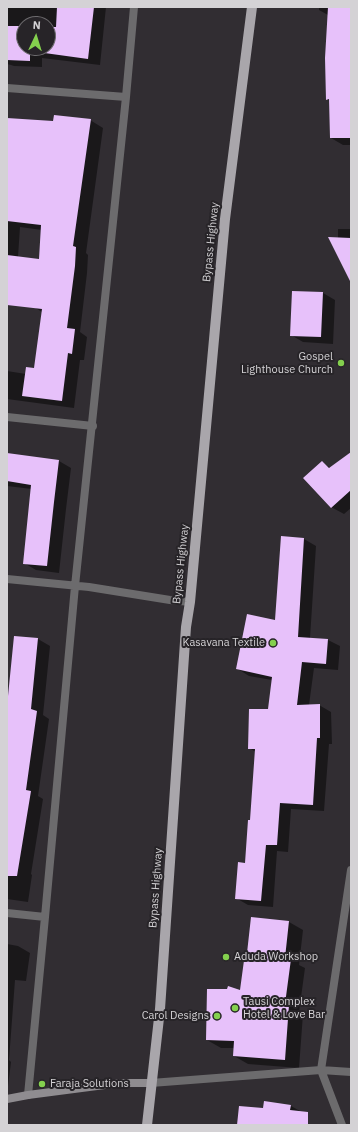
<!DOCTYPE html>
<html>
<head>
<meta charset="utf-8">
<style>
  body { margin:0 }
  #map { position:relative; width:358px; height:1132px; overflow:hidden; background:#312d32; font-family:"IBM Plex Sans",sans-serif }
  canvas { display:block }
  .frame { position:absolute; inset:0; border:8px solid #d4d2d5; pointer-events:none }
  .north { position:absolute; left:16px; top:16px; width:40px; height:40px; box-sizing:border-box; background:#272428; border:1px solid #6c6a6d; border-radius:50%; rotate:4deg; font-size:11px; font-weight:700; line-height:16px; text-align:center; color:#d4d2d5 }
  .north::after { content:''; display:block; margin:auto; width:14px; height:18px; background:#84d04e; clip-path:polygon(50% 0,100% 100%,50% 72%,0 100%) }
</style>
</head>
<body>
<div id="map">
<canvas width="358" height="1132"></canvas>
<div class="frame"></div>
<div class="north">N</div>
</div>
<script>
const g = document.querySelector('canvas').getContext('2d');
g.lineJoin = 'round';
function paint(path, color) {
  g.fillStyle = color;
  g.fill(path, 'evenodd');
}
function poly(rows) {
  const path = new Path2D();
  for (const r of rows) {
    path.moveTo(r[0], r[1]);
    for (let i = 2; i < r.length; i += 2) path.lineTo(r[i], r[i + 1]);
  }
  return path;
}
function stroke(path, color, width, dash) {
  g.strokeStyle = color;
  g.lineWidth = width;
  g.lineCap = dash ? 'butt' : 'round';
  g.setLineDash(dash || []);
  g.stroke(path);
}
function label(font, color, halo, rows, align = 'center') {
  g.font = font + ' "IBM Plex Sans",sans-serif';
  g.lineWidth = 4;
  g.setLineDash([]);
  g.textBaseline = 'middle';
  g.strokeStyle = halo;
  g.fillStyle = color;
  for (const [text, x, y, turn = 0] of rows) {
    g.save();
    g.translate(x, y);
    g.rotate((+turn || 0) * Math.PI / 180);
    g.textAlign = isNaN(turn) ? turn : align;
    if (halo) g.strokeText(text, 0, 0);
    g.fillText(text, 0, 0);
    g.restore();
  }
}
const shadow = poly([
  [7,7,106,7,100,65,42,58,42,67,14,66,11,65,7,64],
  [24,24,48,24,48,48,24,48],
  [319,7,351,7,351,145,343,145,331,138,330,101,327,99,328,15,319,10],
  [7,119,54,122,90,120,103,128,86,253,88,255,87,273,80,332,87,337,84,360,80,360,74,408,7,399,7,371,26,374,35,370,42,312,7,290],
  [20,227,42,230,40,260,18,257],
  [338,229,351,229,351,281,338,238],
  [293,292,323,293,335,300,333,344,303,342,291,335],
  [7,454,59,461,71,468,66,509,59,573,36,570,24,563,32,489,7,486],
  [351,454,351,508,344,514,331,507,322,463,331,468],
  [304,539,316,546,310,638,328,640,340,646,338,670,314,668,309,705,319,705,331,712,332,744,329,744,324,811,291,809,288,852,277,851,273,907,248,905,236,898,246,864,251,821,256,752,249,748,269,710,272,680,249,676,238,669,276,621],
  [38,639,50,646,43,715,49,719,38,796,43,799,31,874,32,875,28,902,7,899,7,708],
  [289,922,303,930,299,965,305,968,299,1012,303,1014,299,1068,248,1064,234,1056,234,1048,221,1048,207,1040],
  [7,944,18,946,30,953,26,981,15,980,9,1060,11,1062,8,1086],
  [265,1102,291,1106,300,1111,298,1125,238,1125,264,1109]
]);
const building = poly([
  [57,7,94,7,88,59,30,51,30,61,7,60,7,26,24,26,24,48,48,48,48,27,56,27],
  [328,7,351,7,350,25,351,25,351,138,330,138,329,99,326,100,325,58],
  [54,115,91,119,73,246,76,247,75,266,67,328,75,329,72,354,68,353,62,401,22,396,26,367,34,368,42,309,7,305,7,255,39,259,41,225,7,221,7,118,53,121],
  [328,237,351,238,351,283],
  [292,291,323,292,321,337,290,336],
  [351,452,351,490,331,508,303,478,322,461,329,468],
  [7,453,59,460,54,502,47,566,23,564,31,485,7,481],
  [281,536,304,538,298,637,328,639,326,664,302,662,297,705,320,704,320,738,317,738,313,805,280,803,277,845,266,845,261,901,235,899,238,862,245,863,248,820,250,820,255,749,248,749,249,709,268,709,272,677,236,669,247,614,275,620],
  [14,636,38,638,31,709,37,711,26,790,31,791,17,876,7,876,7,706],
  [251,917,289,921,285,958,291,959,285,1004,289,1005,285,1060,233,1056,234,1041,206,1040,207,989,227,989,228,986,240,990,245,953,247,953],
  [264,1101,291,1105,290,1110,308,1112,308,1125,237,1125,239,1106,263,1108]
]);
const street = poly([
  [7,88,126,97],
  [7,417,93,426],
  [7,579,89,587,170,600,190,602],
  [7,913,45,917],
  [151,1083,321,1070,351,1072],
  [28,1095,45,917,75,586,126,97,134,7],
  [342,1125,321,1070,351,870]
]);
const secondary = poly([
  [7,1099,28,1095,120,1083,151,1083]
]);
const primary = poly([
  [147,1125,160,1009,186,627,190,602,225,219,252,7]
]);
const markers = [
  [341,363,4,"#84d04e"],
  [273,643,4,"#84d04e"],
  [226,957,4,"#84d04e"],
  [235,1008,4,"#84d04e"],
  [217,1016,4,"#84d04e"],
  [42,1084,4,"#84d04e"]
];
const streetNames = [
  ["Bypass Highway",211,242,-84],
  ["Bypass Highway",181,564,-84],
  ["Bypass Highway",156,888,-86]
];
const poiNames = [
  ["Gospel",333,357],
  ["Lighthouse Church",333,370],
  ["Kasavana Textile",265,643],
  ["Aduda Workshop",234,957,"left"],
  ["Tausi Complex",243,1002,"left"],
  ["Hotel & Love Bar",243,1015,"left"],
  ["Carol Designs",209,1016],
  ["Faraja Solutions",50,1084,"left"]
];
paint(shadow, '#0007');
paint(building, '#e7c1fa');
stroke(street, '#6c6b6d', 8);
stroke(secondary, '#8f8c90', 8);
stroke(primary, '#a9a6ab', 10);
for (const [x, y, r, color] of markers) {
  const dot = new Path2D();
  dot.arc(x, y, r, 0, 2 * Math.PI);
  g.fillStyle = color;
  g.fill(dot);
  stroke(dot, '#272428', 1.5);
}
label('11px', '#d4d2d5', '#272428', streetNames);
label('11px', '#d4d2d5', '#272428', poiNames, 'right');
</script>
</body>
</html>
